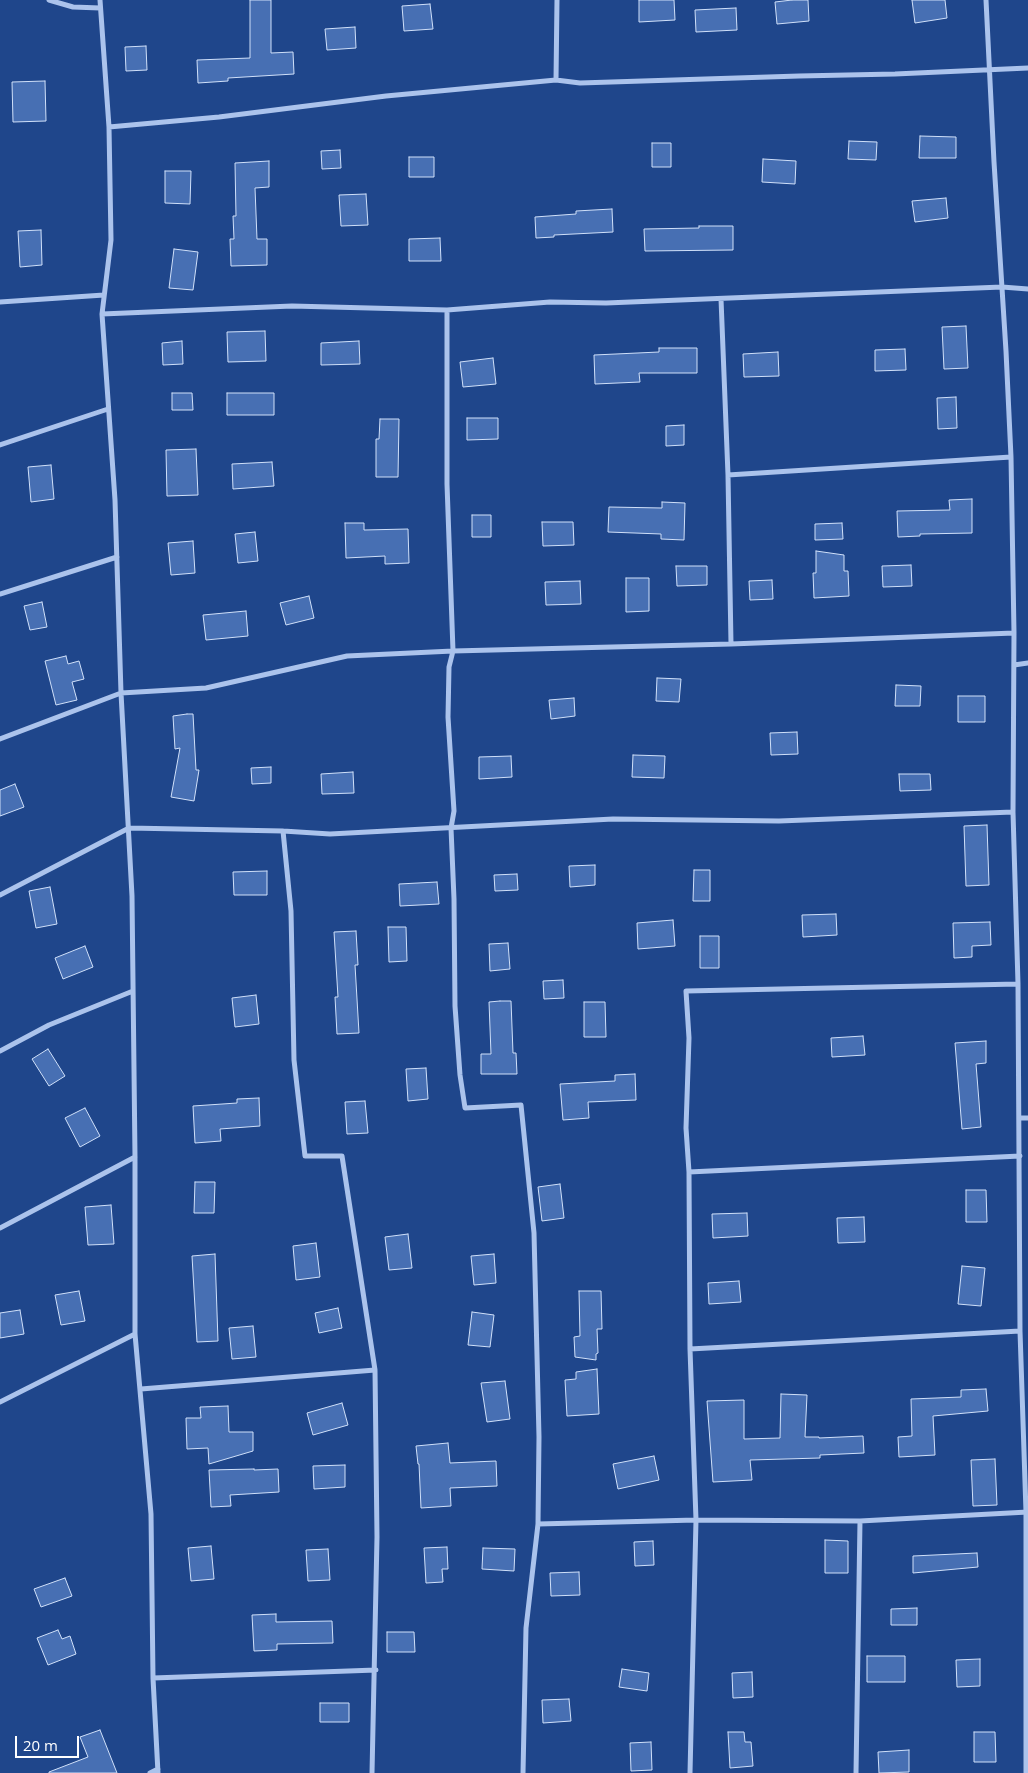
<!DOCTYPE html>
<html>
<head>
<meta charset="utf-8">
<style>
  body { margin:0 }
  #map { position:relative; width:1028px; height:1773px; overflow:hidden; background:#1f468b; font-family:"Open Sans",sans-serif }
  canvas { display:block }
  .scale { position:absolute; left:15px; top:1736px; width:64px; height:22px; box-sizing:border-box; border:2px solid #fff; border-top:0; padding-left:6px; font-size:15px; line-height:18px; white-space:nowrap; color:#fff; -webkit-text-stroke:4px #1f468b; paint-order:stroke }
</style>
</head>
<body>
<div id="map">
<canvas width="1028" height="1773"></canvas>
<div class="scale">20 m</div>
</div>
<script>
const g = document.querySelector('canvas').getContext('2d');
g.lineJoin = 'round';
function paint(path, color) {
  g.fillStyle = color;
  g.fill(path, 'evenodd');
}
function poly(rows) {
  const path = new Path2D();
  for (const r of rows) {
    path.moveTo(r[0], r[1]);
    for (let i = 2; i < r.length; i += 2) path.lineTo(r[i], r[i + 1]);
  }
  return path;
}
function stroke(path, color, width, dash) {
  g.strokeStyle = color;
  g.lineWidth = width;
  g.lineCap = dash ? 'butt' : 'round';
  g.setLineDash(dash || []);
  g.stroke(path);
}
const building = poly([
  [250,0,271,0,271,53,293,52,294,74,228,78,228,81,198,83,197,60,250,58,250,0],
  [639,0,674,0,675,20,639,22,639,0],
  [792,0,808,0,809,21,777,24,775,2,792,0],
  [912,0,945,0,947,18,915,23,912,0],
  [430,4,433,29,404,31,402,6,430,4],
  [736,8,737,30,696,32,695,10,736,8],
  [355,27,356,48,327,50,325,29,355,27],
  [146,46,147,70,126,71,125,47,146,46],
  [45,81,46,121,13,122,12,82,45,81],
  [920,136,956,137,956,158,919,158,920,136],
  [849,141,877,142,876,160,848,159,849,141],
  [652,143,671,143,671,167,652,167,652,143],
  [340,150,341,168,322,169,321,151,340,150],
  [409,157,434,157,434,177,409,177,409,157],
  [763,159,796,161,795,184,762,182,763,159],
  [269,161,269,187,255,188,257,239,267,239,267,265,231,266,230,239,234,239,233,216,236,216,235,163,269,161],
  [165,171,191,171,190,204,165,203,165,171],
  [366,194,368,225,341,226,339,195,366,194],
  [946,198,948,218,915,222,912,201,946,198],
  [612,209,613,232,554,235,554,237,536,238,535,217,576,214,576,211,612,209],
  [699,226,733,226,733,250,645,251,644,229,699,228,699,226],
  [41,230,42,265,20,267,18,231,41,230],
  [440,238,441,261,409,261,409,239,440,238],
  [174,249,198,252,193,290,169,288,174,249],
  [966,326,968,368,944,369,942,327,966,326],
  [265,331,266,361,228,362,227,332,265,331],
  [182,341,183,364,163,365,162,343,182,341],
  [359,341,360,364,321,365,321,343,359,341],
  [659,348,697,348,697,373,639,373,640,382,595,384,594,355,659,352,659,348],
  [905,349,906,370,875,371,875,350,905,349],
  [778,352,779,376,744,377,743,354,778,352],
  [493,358,496,384,463,387,460,362,493,358],
  [172,393,192,393,193,410,172,410,172,393],
  [227,393,274,393,274,415,227,415,227,393],
  [956,397,957,428,938,429,937,398,956,397],
  [467,418,498,418,498,439,467,440,467,418],
  [380,419,399,419,398,477,376,477,376,439,379,439,380,419],
  [684,425,684,445,666,446,666,426,684,425],
  [196,449,198,495,167,496,166,450,196,449],
  [272,462,274,486,233,489,232,464,272,462],
  [51,465,54,499,31,502,28,467,51,465],
  [972,499,972,533,920,534,920,536,898,537,897,511,950,510,949,500,972,499],
  [662,502,685,503,684,540,661,539,661,534,608,532,609,507,662,508,662,502],
  [472,515,491,515,491,537,472,537,472,515],
  [542,522,573,522,574,545,543,546,542,522],
  [345,523,364,523,364,530,408,529,409,563,385,564,385,556,346,558,345,523],
  [842,523,843,539,815,540,815,524,842,523],
  [255,532,258,561,238,563,235,534,255,532],
  [193,541,195,573,171,575,168,543,193,541],
  [816,551,844,555,844,571,848,571,849,596,814,598,813,573,816,573,816,551],
  [911,565,912,586,883,587,882,566,911,565],
  [676,566,707,566,707,585,677,586,676,566],
  [626,578,649,578,649,611,626,612,626,578],
  [772,580,773,599,750,600,749,581,772,580],
  [580,581,581,604,546,605,545,582,580,581],
  [309,596,314,618,286,625,280,603,309,596],
  [42,602,47,627,30,630,24,606,42,602],
  [246,611,248,636,206,640,203,615,246,611],
  [66,656,68,664,79,661,84,679,72,682,77,700,56,705,45,661,66,656],
  [657,678,681,679,679,702,656,701,657,678],
  [896,685,921,686,920,706,895,706,896,685],
  [958,696,985,696,985,722,958,722,958,696],
  [574,698,575,716,551,719,549,700,574,698],
  [187,714,193,714,196,770,199,770,194,801,171,797,180,748,175,749,173,716,187,714],
  [797,732,798,754,771,755,770,733,797,732],
  [633,755,665,756,664,778,632,777,633,755],
  [511,756,512,777,479,779,479,757,511,756],
  [271,767,271,783,252,784,251,768,271,767],
  [353,772,354,793,322,794,321,774,353,772],
  [899,774,930,774,931,790,900,791,899,774],
  [15,784,24,807,0,816,0,790,15,784],
  [987,825,989,885,966,886,964,826,987,825],
  [595,865,595,885,570,887,569,866,595,865],
  [694,870,710,870,710,901,693,901,694,870],
  [267,871,267,895,234,895,233,872,267,871],
  [517,874,518,890,495,891,494,875,517,874],
  [437,882,439,904,400,906,399,884,437,882],
  [50,887,57,924,36,928,29,891,50,887],
  [836,914,837,935,803,937,802,915,836,914],
  [673,920,675,946,638,949,637,923,673,920],
  [990,922,991,945,972,946,972,957,954,958,953,923,990,922],
  [388,927,406,927,407,961,389,962,388,927],
  [356,931,358,965,355,965,359,1033,337,1034,335,997,338,997,334,932,356,931],
  [700,936,719,936,719,968,700,968,700,936],
  [508,943,510,969,490,971,489,944,508,943],
  [85,946,93,967,63,979,55,958,85,946],
  [563,980,564,998,544,999,543,981,563,980],
  [256,995,259,1024,235,1027,232,998,256,995],
  [500,1001,511,1001,513,1053,516,1053,517,1074,481,1074,481,1054,491,1054,489,1002,500,1001],
  [584,1002,605,1002,606,1037,584,1037,584,1002],
  [863,1036,865,1055,832,1057,831,1038,863,1036],
  [986,1041,986,1063,976,1064,981,1127,962,1129,955,1043,986,1041],
  [48,1049,65,1076,49,1086,32,1059,48,1049],
  [426,1068,428,1099,408,1101,406,1069,426,1068],
  [635,1074,636,1100,588,1102,589,1118,563,1120,560,1084,615,1081,615,1075,635,1074],
  [259,1098,260,1126,220,1129,221,1141,195,1143,193,1106,237,1103,237,1099,259,1098],
  [365,1101,368,1133,347,1134,345,1102,365,1101],
  [85,1108,100,1136,80,1147,65,1118,85,1108],
  [195,1182,215,1182,214,1213,194,1213,195,1182],
  [560,1184,564,1218,542,1221,538,1187,560,1184],
  [966,1190,986,1190,987,1222,966,1222,966,1190],
  [111,1205,114,1244,88,1245,85,1207,111,1205],
  [747,1213,748,1236,713,1238,712,1214,747,1213],
  [864,1217,865,1242,838,1243,837,1218,864,1217],
  [408,1234,412,1268,389,1270,385,1237,408,1234],
  [316,1243,320,1277,296,1280,293,1246,316,1243],
  [215,1254,218,1341,197,1342,192,1256,215,1254],
  [494,1254,496,1283,474,1285,471,1256,494,1254],
  [962,1266,985,1268,981,1306,958,1304,962,1266],
  [739,1281,741,1302,709,1304,708,1283,739,1281],
  [79,1291,85,1321,61,1325,55,1295,79,1291],
  [579,1291,601,1291,602,1329,597,1329,598,1353,596,1354,596,1360,575,1357,574,1337,580,1336,579,1291],
  [338,1308,342,1328,319,1333,315,1313,338,1308],
  [20,1310,24,1334,0,1338,0,1313,20,1310],
  [472,1312,494,1315,490,1347,468,1345,472,1312],
  [253,1326,256,1357,232,1359,229,1328,253,1326],
  [597,1369,599,1414,567,1416,565,1380,576,1379,576,1372,597,1369],
  [505,1381,510,1419,487,1422,481,1383,505,1381],
  [986,1389,988,1411,933,1416,935,1455,899,1457,898,1437,912,1436,911,1399,961,1397,961,1390,986,1389],
  [781,1394,807,1395,805,1437,819,1437,819,1438,863,1436,864,1453,820,1455,820,1458,750,1460,752,1480,713,1482,707,1401,744,1400,744,1439,780,1438,781,1394],
  [342,1403,348,1425,313,1435,307,1413,342,1403],
  [228,1406,229,1432,253,1432,253,1451,209,1464,208,1448,187,1449,186,1418,201,1418,200,1407,228,1406],
  [448,1443,450,1463,496,1461,497,1486,450,1488,451,1506,421,1508,419,1464,418,1464,416,1446,448,1443],
  [654,1456,659,1480,618,1489,613,1464,654,1456],
  [995,1459,997,1505,973,1506,971,1460,995,1459],
  [345,1465,345,1487,314,1489,313,1466,345,1465],
  [254,1469,254,1470,278,1469,279,1492,230,1495,231,1506,211,1507,209,1470,254,1469],
  [825,1540,848,1541,848,1573,825,1573,825,1540],
  [653,1541,654,1565,635,1566,634,1542,653,1541],
  [211,1546,214,1579,191,1581,188,1548,211,1546],
  [447,1547,448,1569,442,1569,443,1582,426,1583,424,1548,447,1547],
  [483,1548,515,1549,514,1571,482,1569,483,1548],
  [328,1549,330,1580,308,1581,306,1550,328,1549],
  [977,1553,978,1567,913,1573,913,1556,977,1553],
  [579,1572,580,1595,551,1596,550,1573,579,1572],
  [65,1578,72,1596,41,1607,34,1589,65,1578],
  [917,1608,917,1625,891,1625,891,1609,917,1608],
  [276,1614,276,1622,332,1621,333,1643,277,1644,277,1650,254,1651,252,1615,276,1614],
  [58,1630,62,1639,70,1636,76,1654,48,1665,37,1638,58,1630],
  [387,1632,414,1632,415,1652,387,1652,387,1632],
  [867,1656,905,1656,905,1682,867,1682,867,1656],
  [980,1659,980,1686,957,1687,956,1660,980,1659],
  [622,1669,649,1673,647,1691,619,1687,622,1669],
  [752,1672,753,1697,733,1698,732,1673,752,1672],
  [569,1699,571,1721,543,1723,542,1700,569,1699],
  [320,1703,349,1703,349,1722,320,1722,320,1703],
  [100,1730,117,1773,49,1773,49,1772,88,1757,80,1737,100,1730],
  [728,1732,744,1732,745,1742,751,1742,753,1766,730,1768,728,1732],
  [974,1732,995,1732,996,1762,974,1762,974,1732],
  [651,1742,652,1770,631,1771,630,1743,651,1742],
  [909,1750,909,1772,879,1773,878,1752,909,1750]
]);
const street = poly([
  [49,0,73,7,100,8],
  [100,0,109,127,111,240,102,314,115,500,121,693,132,896,135,1157,135,1334,151,1514,153,1678,158,1773],
  [986,0,994,162,1006,351,1011,457,1014,633,1013,812,1018,984,1020,1331,1026,1512,1026,1773],
  [556,80,557,0],
  [109,127,219,117,386,96,556,80,580,83,799,76,895,74,1028,68],
  [721,299,728,475,731,644],
  [0,302,104,295],
  [447,310,447,484,453,651,449,667,448,717,454,811,451,828,454,899,455,1006,460,1075,465,1108,521,1105,534,1233,539,1437,538,1524,526,1628,523,1773],
  [102,314,292,306,447,310,550,302,606,303,1002,287,1028,289],
  [0,445,108,409],
  [728,475,1011,457],
  [0,594,117,557],
  [1014,665,1028,663],
  [0,739,121,693,206,688,347,656,453,651,731,644,1014,633],
  [283,831,291,911,294,1060,305,1156,342,1156,375,1370,377,1537,372,1773],
  [0,895,129,828,283,831,330,834,613,819,779,821,1013,812],
  [0,1051,49,1025,133,991],
  [1019,1118,1028,1118],
  [689,1172,1020,1156],
  [0,1228,135,1157],
  [690,1349,1020,1331],
  [141,1389,375,1370],
  [0,1402,135,1334],
  [538,1524,696,1520,860,1521,1028,1512],
  [153,1678,376,1670],
  [150,1773,158,1769],
  [690,1773,696,1520,690,1349,689,1172,686,1128,689,1038,686,991,1018,984],
  [856,1773,860,1521]
]);
paint(building, '#476fb3');
stroke(building, '#d0e0f9', 1);
stroke(street, '#abc3ec', 5);
</script>
</body>
</html>
